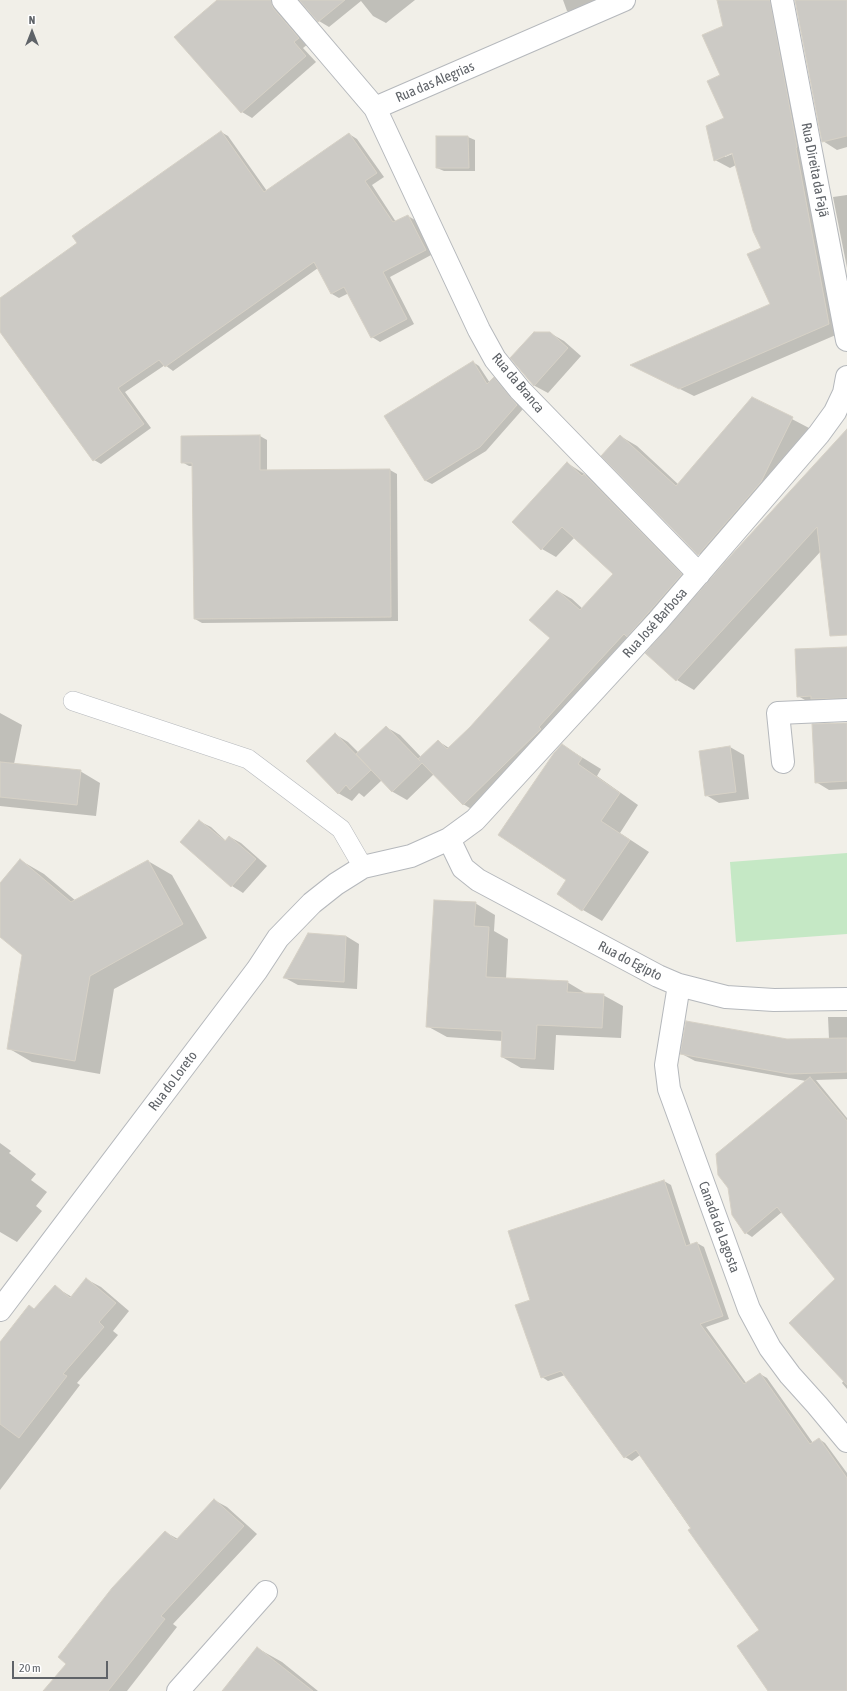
<!DOCTYPE html>
<html>
<head>
<meta charset="utf-8">
<style>
  body { margin:0 }
  #map { position:relative; width:847px; height:1691px; overflow:hidden; background:#f1efe8; font-family:"Asap Condensed",sans-serif }
  canvas { display:block }
  .north { position:absolute; left:12px; top:12px; width:40px; height:40px; -webkit-text-stroke:3px #fff; paint-order:stroke; rotate:0deg; font-size:11px; font-weight:700; line-height:16px; text-align:center; color:#5f6368 }
  .north::after { content:''; display:block; margin:auto; width:14px; height:18px; background:#5f6368; clip-path:polygon(50% 0,100% 100%,50% 72%,0 100%) }
  .scale { position:absolute; left:12px; top:1661px; width:96px; height:18px; box-sizing:border-box; border:2px solid #5f6368; border-top:0; padding-left:5px; font-size:12px; line-height:14px; white-space:nowrap; color:#5f6368; -webkit-text-stroke:3px #fff; paint-order:stroke }
</style>
</head>
<body>
<div id="map">
<canvas width="847" height="1691"></canvas>
<div class="north">N</div>
<div class="scale">20 m</div>
</div>
<script>
const g = document.querySelector('canvas').getContext('2d');
g.lineJoin = 'round';
function paint(path, color) {
  g.fillStyle = color;
  g.fill(path, 'evenodd');
}
function poly(rows) {
  const path = new Path2D();
  for (const r of rows) {
    path.moveTo(r[0], r[1]);
    for (let i = 2; i < r.length; i += 2) path.lineTo(r[i], r[i + 1]);
  }
  return path;
}
function stroke(path, color, width, dash) {
  g.strokeStyle = color;
  g.lineWidth = width;
  g.lineCap = dash ? 'butt' : 'round';
  g.setLineDash(dash || []);
  g.stroke(path);
}
function label(font, color, halo, rows, align = 'center') {
  g.font = font + ' "Asap Condensed",sans-serif';
  g.lineWidth = 3.5;
  g.setLineDash([]);
  g.textBaseline = 'middle';
  g.strokeStyle = halo;
  g.fillStyle = color;
  for (const [text, x, y, turn = 0] of rows) {
    g.save();
    g.translate(x, y);
    g.rotate((+turn || 0) * Math.PI / 180);
    g.textAlign = isNaN(turn) ? turn : align;
    if (halo) g.strokeText(text, 0, 0);
    g.fillText(text, 0, 0);
    g.restore();
  }
}
const green = poly([
  [847,853,847,934,736,942,730,862]
]);
const shadow = poly([
  [218,0,282,0,308,44,303,48,316,62,252,118,242,112],
  [301,0,415,0,386,23,373,16,361,1,329,27,319,21],
  [563,0,624,0,580,18,567,11],
  [723,0,787,0,845,331,694,396,632,365,771,305,762,248,736,165,730,168,715,160,734,114],
  [736,150,737,152,725,157,725,155],
  [796,0,847,0,847,147,837,150,823,141],
  [221,132,228,136,267,191,349,134,357,139,384,177,372,185,396,222,408,216,415,220,433,254,390,277,414,324,380,342,372,337,349,293,339,298,332,294,318,268,173,371,165,365,125,392,151,428,101,464,94,460,0,330,0,300,78,244],
  [437,137,468,137,475,140,475,171,444,171,437,168],
  [847,195,847,268,833,197],
  [550,333,564,341,581,356,548,393,535,386,512,358],
  [473,362,479,366,490,383,494,378,500,382,523,409,486,451,432,484,426,481,386,417],
  [752,398,809,428,777,492,715,564,699,554,603,456,620,436,637,446,679,485],
  [260,436,267,440,267,471,390,470,397,474,398,621,202,623,195,619,193,466,189,466,182,462,182,437],
  [847,440,847,606,821,551,694,690,677,680,647,653],
  [567,463,599,483,695,583,478,813,463,804,434,774,407,800,393,792,382,780,364,797,359,793,352,801,338,793,335,734,348,742,359,753,386,727,400,735,421,757,438,741,449,748,470,728,551,638,558,591,572,599,583,609,615,574,575,537,556,557,542,549],
  [847,648,847,706,812,704,798,696],
  [0,713,22,725,14,764,80,771,100,783,96,816,0,806],
  [847,723,847,789,829,790,816,782,813,725],
  [562,745,601,769,597,776,638,805,620,833,649,852,602,921,583,910],
  [730,747,744,755,749,799,719,803,706,795,700,752],
  [199,821,211,827,226,841,230,837,241,843,267,866,243,893,232,886],
  [20,860,44,874,76,901,148,861,172,875,207,938,114,989,100,1074,32,1062,8,1048,24,955,0,935,0,884],
  [475,903,495,915,494,931,508,939,506,979,567,982,587,994,603,995,623,1006,621,1038,556,1035,554,1070,521,1068,502,1057,503,1041,447,1037,427,1026],
  [346,936,359,944,357,989,298,985,285,978],
  [828,1017,847,1017,847,1079,816,1080,847,1118,847,1389,842,1383,844,1380,837,1279,782,1212,752,1237,746,1233,806,1081,695,1061,682,1054,787,1040,829,1039],
  [0,1143,11,1151,9,1153,36,1174,31,1180,47,1192,36,1206,42,1211,17,1242,0,1232],
  [664,1181,671,1185,691,1246,697,1243,704,1247,729,1319,706,1327,747,1384,760,1374,767,1378,813,1443,819,1439,825,1443,847,1473,847,1691,769,1691,761,1631,640,1455,632,1461,625,1457,565,1375,548,1381,542,1377,531,1300],
  [86,1279,101,1287,129,1311,113,1331,118,1335,77,1383,80,1385,0,1490,0,1344,29,1306,35,1310,55,1287,72,1297],
  [214,1500,227,1507,257,1534,173,1624,177,1627,127,1691,44,1691,68,1663,165,1532,178,1539],
  [257,1648,282,1662,318,1691,223,1691]
]);
const building = poly([
  [217,0,271,0,273,8,299,38,294,42,306,56,241,113,174,37,217,0],
  [299,0,345,0,318,22,299,0],
  [717,0,770,0,797,147,796,148,829,324,679,389,630,365,770,304,747,254,761,248,753,231,732,153,714,161,706,126,724,118,707,81,720,75,702,35,723,26,717,0],
  [795,0,847,0,847,136,822,142,795,0],
  [221,131,264,192,349,133,377,173,365,181,393,222,408,215,426,250,383,272,407,319,371,338,344,287,331,294,314,262,165,367,159,360,118,388,144,424,93,461,0,332,0,298,77,243,72,236,221,131],
  [436,136,468,136,469,168,436,168,436,136],
  [534,332,550,332,568,348,534,386,510,358,534,332],
  [473,361,487,384,494,377,517,405,480,447,425,481,384,416,473,361],
  [752,397,793,417,761,482,698,555,601,456,620,435,676,486,752,397],
  [847,429,847,635,830,636,817,527,676,681,645,653,725,562,847,429],
  [260,435,260,470,390,469,391,617,194,619,192,463,181,463,181,436,260,435],
  [567,462,582,476,584,474,682,574,627,637,624,634,588,673,539,727,541,729,463,805,422,763,392,792,356,754,386,726,420,761,418,759,438,740,447,749,470,727,550,638,529,620,557,590,580,610,613,574,562,527,541,550,512,522,567,462],
  [847,647,847,698,811,699,811,696,797,697,795,649,847,647],
  [847,723,847,781,815,783,812,724,847,723],
  [335,733,371,770,350,790,346,785,338,794,306,761,335,733],
  [562,744,582,758,578,764,620,793,601,821,630,840,582,911,557,894,566,880,498,835,554,753,562,744],
  [730,746,736,792,705,796,699,751,730,746],
  [0,762,81,770,77,805,0,797,0,762],
  [199,820,225,841,229,836,256,859,231,887,180,842,199,820],
  [20,859,71,902,148,860,183,924,90,976,75,1061,7,1049,22,955,0,937,0,883,20,859],
  [434,900,476,902,474,926,489,927,486,977,568,981,567,992,604,994,602,1028,537,1025,535,1059,501,1057,502,1031,426,1027,434,900],
  [308,933,346,936,344,982,283,978,308,933],
  [686,1021,787,1039,847,1038,847,1072,789,1074,680,1054,686,1021],
  [810,1077,847,1121,847,1385,789,1323,835,1279,777,1207,745,1234,732,1215,728,1188,718,1175,716,1154,810,1077],
  [664,1180,686,1246,697,1242,723,1316,700,1324,744,1384,760,1373,810,1444,819,1438,847,1478,847,1691,768,1691,737,1646,759,1630,688,1530,691,1528,636,1450,624,1458,561,1371,541,1378,515,1305,530,1300,508,1231,664,1180],
  [86,1278,116,1303,99,1322,104,1327,63,1374,67,1376,19,1438,0,1424,0,1342,29,1305,34,1309,55,1285,70,1298,86,1278],
  [214,1499,244,1526,161,1616,165,1619,108,1691,43,1691,66,1664,58,1657,112,1588,165,1531,176,1540,214,1499],
  [257,1647,313,1691,222,1691,257,1647]
]);
const service = poly([
  [73,701,248,759,341,829,363,867]
]);
const minor = poly([
  [283,0,375,108,624,0],
  [782,0,847,340],
  [375,108,479,330,495,359,520,390,699,574],
  [783,762,778,713,847,710],
  [449,839,463,868,478,880,658,976,679,985,726,997,774,1000,847,999],
  [679,985,666,1065,669,1089,708,1196,749,1309,770,1348,790,1375,817,1405,847,1441],
  [0,1310,257,970,278,938,312,903,336,884,363,867,411,856,449,839,475,820,658,621,819,434,835,412,844,393,847,377],
  [178,1691,266,1592]
]);
const streetNames = [
  ["Rua das Alegrias",435,82,-23],
  ["Rua Direita da Fajã",815,170,79],
  ["Rua da Branca",518,383,50],
  ["Rua José Barbosa",655,623,-48],
  ["Rua do Egipto",630,961,27],
  ["Rua do Loreto",173,1081,-53],
  ["Canada da Lagosta",719,1227,70]
];
paint(green, '#c5e8c5');
paint(shadow, '#0003');
paint(building, '#cccac5');
stroke(building, '#d6d1c6', 1);
stroke(service, '#b5b8bc', 20);
stroke(minor, '#b5b8bc', 24);
stroke(service, '#fff', 19);
stroke(minor, '#fff', 22);
label('14px', '#5f6368', '#fff', streetNames);
</script>
</body>
</html>
